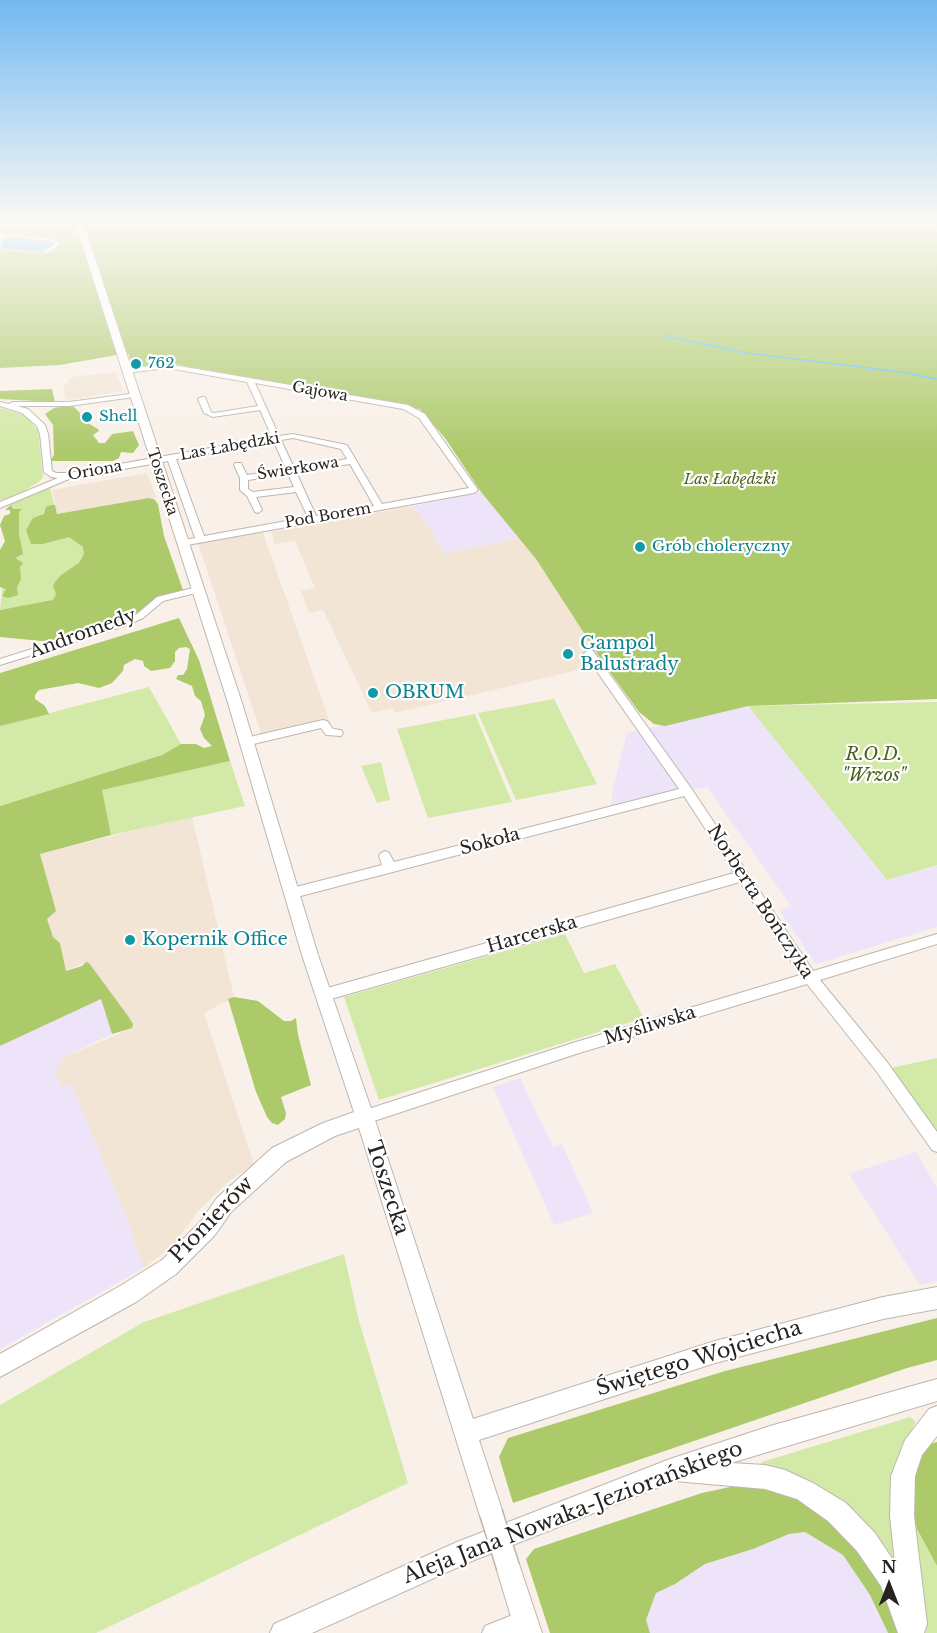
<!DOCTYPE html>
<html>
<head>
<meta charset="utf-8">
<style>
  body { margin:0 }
  #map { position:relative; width:937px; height:1633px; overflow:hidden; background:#f9f1e9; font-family:"Libre Baskerville",serif }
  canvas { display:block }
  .north { position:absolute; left:859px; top:1555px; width:60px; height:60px; -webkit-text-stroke:4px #fff; paint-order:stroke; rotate:0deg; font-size:16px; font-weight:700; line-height:24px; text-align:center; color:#262320 }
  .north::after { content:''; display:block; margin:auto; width:21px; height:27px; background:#262320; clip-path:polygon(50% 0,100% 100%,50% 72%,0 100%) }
</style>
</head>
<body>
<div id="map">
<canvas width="937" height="1633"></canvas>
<div class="north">N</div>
</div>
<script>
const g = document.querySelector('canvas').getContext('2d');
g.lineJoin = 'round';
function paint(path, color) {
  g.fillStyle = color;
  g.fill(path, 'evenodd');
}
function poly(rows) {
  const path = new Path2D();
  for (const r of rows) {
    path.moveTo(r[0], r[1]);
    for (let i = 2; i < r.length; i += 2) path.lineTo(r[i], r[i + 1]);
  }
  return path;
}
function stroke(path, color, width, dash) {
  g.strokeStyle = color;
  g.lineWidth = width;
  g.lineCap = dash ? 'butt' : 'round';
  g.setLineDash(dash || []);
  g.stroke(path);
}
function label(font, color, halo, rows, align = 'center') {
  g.font = font + ' "Libre Baskerville",serif';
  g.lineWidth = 4.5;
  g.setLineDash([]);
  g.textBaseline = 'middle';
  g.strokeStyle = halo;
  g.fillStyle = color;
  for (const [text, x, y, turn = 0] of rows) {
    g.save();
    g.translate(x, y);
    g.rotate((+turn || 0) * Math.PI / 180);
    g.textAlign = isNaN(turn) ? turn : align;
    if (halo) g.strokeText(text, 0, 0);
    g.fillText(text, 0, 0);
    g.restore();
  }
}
const built = poly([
  [116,372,123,391,66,400,63,386,72,377],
  [147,473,156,497,57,514,52,490],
  [408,507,418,511,445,553,519,538,536,559,604,664,395,713,392,708,372,713,323,610,309,613,301,591,315,588,295,541,275,544,271,532],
  [262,530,331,725,264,742,198,543],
  [192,816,234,997,204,1013,254,1164,229,1181,198,1211,174,1245,144,1268,131,1235,133,1234,71,1084,61,1088,54,1069,62,1058,123,1032,133,1024,86,962,66,971,60,943,53,937,47,919,46,881,40,854]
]);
const industrial = poly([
  [481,492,519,538,445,553,418,511,408,507],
  [748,706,887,880,937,865,937,927,816,964,779,910,791,906,707,787,611,809,613,788,627,733],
  [101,999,112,1034,62,1058,61,1066,54,1070,61,1088,71,1084,133,1234,131,1235,144,1268,0,1349,0,1046],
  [520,1078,553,1147,562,1144,593,1213,554,1225,493,1087],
  [916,1152,937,1188,937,1281,920,1285,849,1174],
  [805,1532,843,1555,870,1595,888,1633,650,1633,645,1620,656,1593,675,1584,705,1564,753,1549,789,1534]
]);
const green = poly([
  [0,408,24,415,38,430,43,477,40,481,21,493,0,501],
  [50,488,57,517,69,536,92,547,78,568,56,586,56,601,13,612,9,608,0,610,11,503],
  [149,687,181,744,162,755,0,806,0,726],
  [554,699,597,784,516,800,478,713],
  [937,702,937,865,887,880,748,706],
  [475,714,512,802,428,818,397,729],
  [230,761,245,806,111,835,101,790],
  [381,762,390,800,377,803,361,766],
  [565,934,584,973,615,964,644,1018,379,1100,344,997],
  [937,1058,937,1134,890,1068],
  [344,1254,359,1321,408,1483,96,1633,0,1633,0,1405,144,1322],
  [910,1417,916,1422,906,1440,898,1570,760,1465,762,1462],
  [913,1448,917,1529,937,1566,937,1633,915,1633]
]);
const forest = poly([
  [0,222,937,222,937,699,748,706,665,726,654,724,639,712,604,664,536,559,481,492,445,438,420,409,174,364,133,368,128,353,60,365,0,368,0,250,47,253,54,250,60,243,51,239,0,233],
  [52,389,55,402,0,399,0,391],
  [72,405,80,413,81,419,98,429,99,431,93,435,99,443,105,443,112,434,133,431,139,445,133,453,121,452,119,458,113,461,50,461,54,455,53,425,45,414,54,408],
  [149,498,154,499,158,504,164,536,183,590,162,595,140,616,62,643,0,637,0,610,53,600,56,594,53,586,55,582,61,575,79,563,84,554,83,547,69,537,43,544,31,544,26,530,33,518,44,514,46,507,52,505,55,505,57,514],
  [11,505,13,509,22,509,19,512,19,534,23,554,15,558,23,563,20,567,21,579,17,587,18,595,8,598,2,596,6,589,0,587,0,550,5,541,0,525,4,516,10,514,10,510,5,510],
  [179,618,199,660,230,761,102,790,111,835,40,854,56,911,47,919,53,937,60,943,66,971,82,966,86,962,89,963,128,1016,133,1024,132,1028,112,1034,101,999,0,1046,0,806,162,755,181,744,196,744,204,748,212,746,204,738,200,729,205,715,201,701,195,696,192,686,176,679,178,675,183,675,187,669,190,649,186,647,179,648,175,652,175,661,170,668,151,671,144,666,143,661,135,659,124,665,123,671,112,683,99,688,78,683,39,690,35,695,35,699,45,706,49,714,0,726,0,673],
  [234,997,258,1001,284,1021,291,1021,296,1018,298,1035,311,1085,281,1097,286,1113,285,1119,278,1125,272,1123,267,1117,256,1092,228,999],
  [937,1318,937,1360,907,1368,513,1503,499,1457,508,1438,725,1371],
  [937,1442,937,1566,917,1529,913,1513,913,1482,926,1443,929,1444],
  [744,1484,774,1485,840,1522,886,1585,902,1633,888,1633,870,1595,843,1555,805,1532,789,1534,753,1549,705,1564,675,1584,656,1593,646,1620,650,1633,550,1633,526,1559,534,1549,702,1493]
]);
const water = poly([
  [10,236,54,242,55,244,43,252,1,249,2,241]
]);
const stream = poly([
  [666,336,746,353,901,372,937,379]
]);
const minor = poly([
  [167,364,408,405,425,414,478,490,474,493,182,546,177,543,179,541,195,538,168,461,69,479,0,508,0,502,58,478,51,477,44,472,40,434,37,426,22,413,0,406,0,402,9,404,13,402,69,402,137,393,138,395,134,397,69,406,17,406,28,409,45,425,48,434,52,471,56,473,69,473,272,437,260,410,213,417,204,413,198,399,202,397,205,397,211,412,214,413,258,406,247,382,167,368,126,373,122,371,126,369,167,364],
  [255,383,403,409,419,418,469,488,382,504,347,445,293,434,279,436,255,383],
  [293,438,341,449,347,459,294,468,281,440,293,438],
  [274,442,286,469,247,475,241,463,235,463,234,465,240,478,240,490,247,496,255,512,258,513,262,510,256,497,296,492,308,517,204,536,176,459,274,442],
  [350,464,374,506,316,516,296,472,350,464],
  [288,474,294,487,253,492,248,489,248,480,288,474],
  [197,587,200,588,200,592,163,601,143,618,125,626,0,665,0,659,117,622,137,614,157,597,197,587],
  [589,650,593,651,691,788,813,971,937,934,937,944,820,980,887,1062,937,1132,937,1152,932,1150,877,1072,807,984,576,1054,365,1124,360,1122,357,1117,360,1112,365,1110,576,1042,800,975,740,882,324,1001,319,999,317,995,319,991,324,989,734,873,684,796,293,898,288,897,287,893,288,889,382,865,379,856,381,853,385,851,389,853,394,862,679,789,584,653,589,650],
  [323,720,327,721,333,729,341,730,343,733,341,736,326,735,321,728,245,746,239,742,245,738,323,720],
  [525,1610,532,1613,535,1620,532,1627,518,1633,482,1633,485,1626,525,1610]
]);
const major = poly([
  [75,222,83,222,242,703,318,955,374,1117,473,1419,715,1341,883,1297,937,1287,937,1309,883,1319,715,1363,479,1440,503,1513,500,1522,491,1525,482,1522,479,1513,359,1128,335,1136,286,1162,231,1212,215,1235,176,1274,136,1302,0,1377,0,1354,120,1286,162,1260,201,1221,217,1198,272,1148,323,1123,354,1112,302,955,228,703,75,222],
  [937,1379,937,1401,731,1463,765,1465,785,1470,813,1483,846,1503,875,1533,895,1563,890,1516,891,1476,905,1440,929,1409,937,1406,937,1436,922,1455,915,1476,914,1516,927,1624,924,1633,898,1633,881,1586,857,1551,828,1521,797,1499,765,1489,675,1481,472,1561,312,1633,270,1633,274,1624,457,1542,670,1459,770,1426,937,1379],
  [508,1555,517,1558,542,1633,516,1633,496,1567,499,1558,508,1555]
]);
const majorBridge = poly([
  [491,1513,508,1567]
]);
const markers = [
  [136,364,6,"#0f9aa8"],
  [87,417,6,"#0f9aa8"],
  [640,547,6,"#0f9aa8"],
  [568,654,6,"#0f9aa8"],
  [373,693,6,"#0f9aa8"],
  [130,940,6,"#0f9aa8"]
];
const farCulturenames = [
  ["762",148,364],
  ["Shell",99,417],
  ["Grób choleryczny",652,547]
];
const farStreetnames = [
  ["Gajowa",320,392,10],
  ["Las Łabędzki",230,447,-10],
  ["Świerkowa",298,469,-9],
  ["Oriona",95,471,-10],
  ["Toszecka",162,482,72],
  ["Pod Borem",328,516,-10]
];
const farParknames = [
  ["Las Łabędzki",730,480]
];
const streetNames = [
  ["Andromedy",83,634,-20],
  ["Sokoła",490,842,-15],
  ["Norberta Bończyka",760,902,57],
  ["Harcerska",532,935,-16],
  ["Myśliwska",650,1026,-17]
];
const cultureNames = [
  ["Gampol",580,644],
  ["Balustrady",580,665],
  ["OBRUM",385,693],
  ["Kopernik Office",142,940]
];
const parkNames = [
  ["R.O.D.",874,755],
  ["\"Wrzos\"",874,776]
];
const nearStreetnames = [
  ["Toszecka",387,1188,72],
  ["Pionierów",212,1220,-46],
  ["Świętego Wojciecha",699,1359,-17],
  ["Aleja Jana Nowaka-Jeziorańskiego",573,1513,-21]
];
paint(built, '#f2e5d6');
paint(industrial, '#ede4f9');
paint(green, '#d3e9a8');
paint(forest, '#adca6b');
paint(water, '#61c1ff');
stroke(stream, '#61c1ff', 1.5);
stroke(minor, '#bdb6ae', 2);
stroke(major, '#bdb6ae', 2);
paint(minor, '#fff');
paint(major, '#fff');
stroke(majorBridge, '#bdb6ae', 25, []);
stroke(majorBridge, '#fff', 22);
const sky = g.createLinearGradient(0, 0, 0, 451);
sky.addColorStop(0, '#72b9f1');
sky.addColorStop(0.49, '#fcf9f5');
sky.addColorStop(1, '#fcf9f500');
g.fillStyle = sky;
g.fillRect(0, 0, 937, 451);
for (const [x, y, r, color] of markers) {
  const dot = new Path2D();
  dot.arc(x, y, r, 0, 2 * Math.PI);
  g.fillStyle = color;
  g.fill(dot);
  stroke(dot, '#fff', 2);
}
label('15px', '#0d838f', '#fff', farCulturenames, 'left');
label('15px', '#262320', '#fff', farStreetnames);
label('italic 15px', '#4e601d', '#fff', farParknames);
label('18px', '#262320', '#fff', streetNames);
label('18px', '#0d838f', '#fff', cultureNames, 'left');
label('italic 18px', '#4e601d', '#fff', parkNames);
label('21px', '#262320', '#fff', nearStreetnames);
</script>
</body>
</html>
